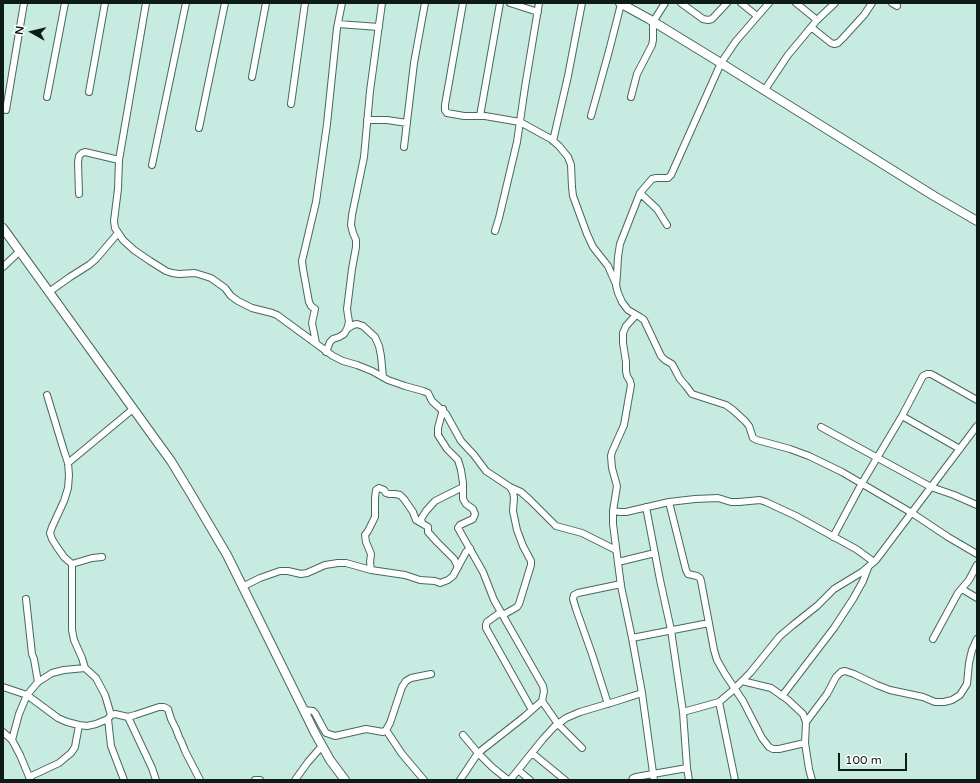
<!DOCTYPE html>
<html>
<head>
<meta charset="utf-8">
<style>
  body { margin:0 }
  #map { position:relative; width:980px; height:783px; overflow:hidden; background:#c7ebe0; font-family:"Varela Round",sans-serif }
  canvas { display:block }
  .frame { position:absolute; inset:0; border:4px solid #0e1c18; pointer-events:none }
  .north { position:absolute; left:12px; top:12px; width:40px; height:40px; -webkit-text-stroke:3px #fff; paint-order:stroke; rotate:278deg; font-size:11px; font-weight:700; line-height:16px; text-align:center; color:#0e1c18 }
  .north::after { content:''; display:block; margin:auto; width:14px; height:18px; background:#0e1c18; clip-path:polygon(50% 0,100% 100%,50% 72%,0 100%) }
  .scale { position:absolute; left:838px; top:753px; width:69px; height:18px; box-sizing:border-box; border:2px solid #0e1c18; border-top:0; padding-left:5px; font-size:12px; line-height:14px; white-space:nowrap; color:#0e1c18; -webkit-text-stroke:3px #fff; paint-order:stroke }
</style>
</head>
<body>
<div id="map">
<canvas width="980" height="783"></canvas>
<div class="frame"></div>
<div class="north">N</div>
<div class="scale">100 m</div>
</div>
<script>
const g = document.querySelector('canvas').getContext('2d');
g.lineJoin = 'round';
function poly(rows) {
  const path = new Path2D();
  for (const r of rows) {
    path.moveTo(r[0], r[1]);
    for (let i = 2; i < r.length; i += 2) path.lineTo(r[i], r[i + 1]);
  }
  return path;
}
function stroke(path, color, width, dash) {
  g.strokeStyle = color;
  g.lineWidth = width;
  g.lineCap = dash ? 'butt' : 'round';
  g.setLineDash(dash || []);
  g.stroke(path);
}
const minor = poly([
  [146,3,119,160,118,189,114,221,115,228,123,240,134,250,150,261,166,271,172,273,179,274,195,273,211,278,225,288,231,296,238,301,252,308,272,313,277,315,333,356,343,361,357,365,372,371,388,380,405,386,423,391,428,393,432,401,446,414,461,441,474,455,486,471,510,487,521,492,530,500,556,526,582,533,616,550],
  [463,3,445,105,445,110,447,113,464,116,485,116,520,122,551,139,559,146,568,157,571,165,572,187,573,196,587,234,593,247,608,266,615,282],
  [510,3,538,12],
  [681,3,703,19,708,20,712,19,727,3],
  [741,3,757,16],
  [769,3,736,41,721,63,671,175,668,178,656,178,652,179,640,193,620,244,618,257,617,275,616,285,618,293,622,302,628,310,640,317,644,320,661,356,665,360,672,364,680,379,686,386,692,394,726,405,733,410,745,421,749,426,753,438,757,440,790,449,809,456,842,472,912,513,948,537,977,554],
  [796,3,817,20],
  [892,3,897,6],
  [338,24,379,27],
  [811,27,831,43,834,44,838,43,843,38,864,15,872,3],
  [252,77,266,3],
  [764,91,788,55,803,37,817,20,835,3],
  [89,92,105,3],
  [47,97,65,3],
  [631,97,637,74,652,45,653,40,653,22,665,3],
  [291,104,305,3],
  [6,110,24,3],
  [480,116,500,3],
  [591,116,609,51,621,4],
  [367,120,387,120,407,123],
  [199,128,225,3],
  [553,141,568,76,582,3],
  [404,147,414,63,425,3],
  [152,165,186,3],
  [640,193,657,209,667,225],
  [79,194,78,162,79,156,82,153,85,152,119,160],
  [495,231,499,218,517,142,525,87,539,3],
  [3,267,20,251],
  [49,292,70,277,89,265,96,259,118,233],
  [636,315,626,326,623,333,623,343,626,362,626,371,627,376,630,381,631,385,624,425,612,452,611,456,612,468,617,486,613,511,613,524,621,586,632,638,642,693,654,780],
  [347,329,353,325,357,324,363,326,375,337,379,346,381,356,383,377],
  [316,343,312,323,315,309,311,306,309,302,303,269,302,261,316,202,327,124,337,28,342,3],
  [326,352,330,342,333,339,339,337,344,334,347,329,349,322,347,309,352,269,356,247,356,240,353,233,351,225,352,215,364,157,370,91,382,3],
  [47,395,64,451,68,463,69,475,68,488,64,501,52,527,50,533,52,539,57,547,64,557,72,564,72,630,74,640,82,658,85,668,96,678,105,695,111,715],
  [443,409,442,413,438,428,438,435,447,449,458,460,461,470,463,483,463,499,466,504,473,509,475,514,473,519,460,525,458,528,483,572,494,600,543,686,544,691,542,701,524,717,478,753,460,780],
  [902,416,960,449],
  [821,427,931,487,954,495,977,505],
  [68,463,133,409],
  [669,502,686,570,688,574,697,576,700,578,701,581,714,650,717,660,725,674,743,701,762,738,769,747,773,749,779,749,805,743],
  [646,507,660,580,671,630,683,712],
  [613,511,620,512,626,512,669,502,695,499,718,498,731,502,739,502,760,500,766,502,796,516,856,549,874,562],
  [422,523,421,519,426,511,435,501,463,487],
  [833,537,862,483,902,416,923,376,927,374,931,374,977,400],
  [618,562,655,553],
  [72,564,92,558,102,557],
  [371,570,370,562,371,554,366,542,365,535,368,531,375,517,375,498,376,490,379,488,384,490,386,493,389,494,395,494,400,495,404,499,413,512,416,520,428,527,428,532,437,542,454,559,458,567],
  [242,587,260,578,280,571,288,571,301,574,307,573,325,565,338,563,346,563,371,570,405,575,420,580,435,581,440,583,448,580,453,576,466,552,470,548],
  [962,589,977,598],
  [26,599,32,654,34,659,38,682],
  [501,612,487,622,486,625,486,628,532,710],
  [503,615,517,607,519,604,531,565,531,561,523,546,517,530,513,511,514,498,513,492,510,487],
  [632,638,709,623],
  [933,639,958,593,969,580,977,565],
  [742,681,771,688,788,700,803,714,806,722,805,743,809,769,812,780],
  [3,687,27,695,58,718,67,722,79,725,87,726,96,724,108,719,111,715,115,714,128,717,135,715,159,707,164,707,168,709,171,719,176,729,179,737,182,743,185,751,200,780],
  [782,696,834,628,853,599,863,581,868,568],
  [542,701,558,724,582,748],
  [719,702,735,780],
  [608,704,592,654,576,609,573,599,574,595,578,593,621,584],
  [303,710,313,711,315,713,323,728,326,733,335,736,366,729,383,732,386,730,390,723,402,687,406,681,411,678,431,674],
  [128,717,152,768,156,780],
  [108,719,111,746,124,780],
  [806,722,827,694,836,677,841,672,845,671,854,674,877,685,890,690,923,697,935,702,944,702,952,700,960,695,967,684,969,663,972,650,977,639],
  [386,730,402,754,424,780],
  [3,732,12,740,20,755,30,779],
  [463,735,478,753,492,767,508,780],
  [12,740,19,714,27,695,38,682,52,673,64,670,85,668],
  [532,753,565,780],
  [687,768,689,780],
  [518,770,530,780],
  [29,777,59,763,71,753,75,747,79,725],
  [255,780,260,780],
  [295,780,308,762,322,746],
  [510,780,543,739,554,727,566,718,580,712,617,701,642,693],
  [632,780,633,778,636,777,687,768,683,712,719,702,731,692,750,673,780,636,793,625,817,606,834,589,862,572,876,560,977,426]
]);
const major = poly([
  [620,3,649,19,724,65,934,196,977,221],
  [3,228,155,439,171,461,191,494,227,555,315,733,330,760,345,780]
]);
stroke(minor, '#48685f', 8);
stroke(major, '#48685f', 10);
stroke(minor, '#fff', 6);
stroke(major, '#fff', 8);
</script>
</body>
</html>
